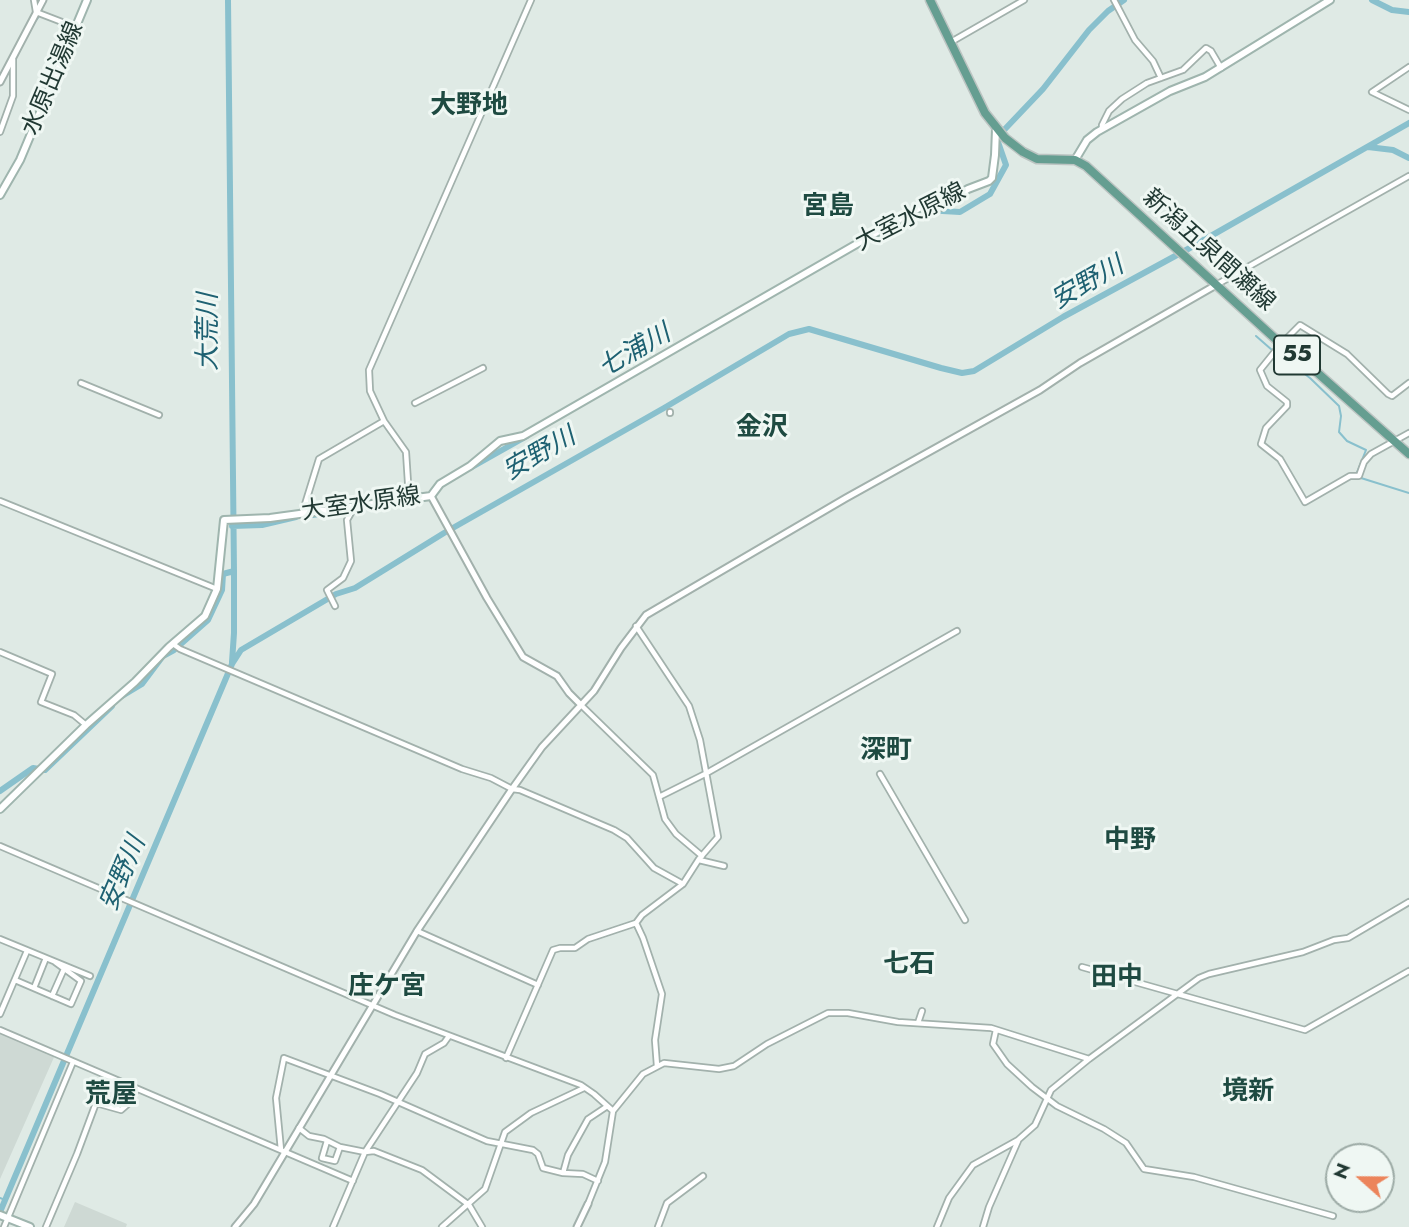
<!DOCTYPE html>
<html>
<head>
<meta charset="utf-8">
<style>
  body { margin:0 }
  #map { position:relative; width:1409px; height:1227px; overflow:hidden; background:#dfeae5; font-family:Jost,sans-serif }
  canvas { display:block }
  .north { position:absolute; left:1325px; top:1143px; width:70px; height:70px; box-sizing:border-box; background:#eff7f3; border:2px solid #9daba6; border-radius:50%; rotate:291deg; font-size:19px; font-weight:700; line-height:28px; text-align:center; color:#213933 }
  .north::after { content:''; display:block; margin:auto; width:24px; height:32px; background:#ec845b; clip-path:polygon(50% 0,100% 100%,50% 72%,0 100%) }
</style>
</head>
<body>
<div id="map">
<canvas width="1409" height="1227"></canvas>
<div class="north">N</div>
</div>
<script>
const g = document.querySelector('canvas').getContext('2d');
g.lineJoin = 'round';
function paint(path, color) {
  g.fillStyle = color;
  g.fill(path, 'evenodd');
}
function poly(rows) {
  const path = new Path2D();
  for (const r of rows) {
    path.moveTo(r[0], r[1]);
    for (let i = 2; i < r.length; i += 2) path.lineTo(r[i], r[i + 1]);
  }
  return path;
}
function stroke(path, color, width, dash) {
  g.strokeStyle = color;
  g.lineWidth = width;
  g.lineCap = dash ? 'butt' : 'round';
  g.setLineDash(dash || []);
  g.stroke(path);
}
function label(font, color, halo, rows, align = 'center') {
  g.font = font + ' Jost,"Noto Sans JP",sans-serif';
  g.lineWidth = 6;
  g.setLineDash([]);
  g.textBaseline = 'middle';
  g.strokeStyle = halo;
  g.fillStyle = color;
  for (const [text, x, y, turn = 0] of rows) {
    g.save();
    g.translate(x, y);
    g.rotate((+turn || 0) * Math.PI / 180);
    g.textAlign = isNaN(turn) ? turn : align;
    if (halo) g.strokeText(text, 0, 0);
    g.fillText(text, 0, 0);
    g.restore();
  }
}
const built = poly([
  [0,1032,55,1055,0,1179],
  [75,1202,127,1224,126,1227,64,1227]
]);
const stream = poly([
  [31,27,40,15],
  [1256,336,1272,350],
  [1277,353,1310,378,1339,406,1341,416,1339,432,1347,441,1366,450,1356,475],
  [1361,478,1409,493],
  [0,1198,5,1200]
]);
const river = poly([
  [228,0,234,571,234,633,232,662],
  [1372,0,1392,10,1409,12],
  [1005,129,1043,89,1089,30,1108,11,1124,0],
  [1368,147,1393,150,1409,158],
  [925,210,960,212,990,194,1006,165,998,142],
  [472,467,527,436],
  [313,515,344,510],
  [232,526,262,525,296,517],
  [122,696,142,684,163,656,174,650,208,620,222,590,223,574,234,571],
  [0,791,33,768,45,770,112,706],
  [0,1212,232,664,241,650,336,594,355,588,444,533,664,408,789,334,809,329,941,368,962,373,974,371,1063,317,1188,249,1409,123]
]);
const minor = poly([
  [34,0,36,12,75,27],
  [1114,0,1135,40,1153,61,1161,78],
  [951,42,1024,0],
  [1409,67,1372,92,1409,110],
  [1102,129,1102,125,1109,111,1122,99,1147,83,1183,70,1206,48,1211,51,1221,68],
  [0,132,13,96,13,59],
  [1216,285,1409,176],
  [81,383,159,415],
  [1409,383,1392,396,1388,394,1347,354,1300,325,1281,344,1260,370,1267,386,1287,402,1287,406,1266,428,1261,444,1280,459,1305,502,1350,476,1359,476,1364,462,1371,454,1409,433],
  [415,403,483,368],
  [670,412,670,413],
  [409,498,406,452,384,421,370,391,369,370,531,0],
  [0,501,217,589],
  [302,514,319,459,384,421],
  [335,606,327,590,343,578,351,561,347,520,351,513,350,506],
  [173,644,180,649,462,769,491,778,512,789,520,790,614,830,627,838,654,868,683,884],
  [0,652,52,674,41,702,74,715,86,725],
  [581,705,653,775,665,819,676,834,702,856],
  [880,774,965,920],
  [659,797,705,774,957,631],
  [0,846,395,1015,581,1085,594,1094,613,1111],
  [699,860,724,866],
  [636,923,643,938,662,994,655,1040,657,1066],
  [417,931,538,985],
  [0,939,90,976],
  [1082,967,1305,1030,1409,971],
  [15,980,71,1004,81,981,55,962],
  [34,988,46,958],
  [52,996,64,969],
  [0,1014,27,951],
  [918,1023,922,1011],
  [0,1030,353,1181],
  [996,1030,993,1044,1007,1064,1032,1087,1057,1106,1104,1129,1126,1143,1144,1169,1194,1177,1333,1216],
  [506,1058,553,950,560,948,575,948,588,939,636,923,642,915,683,884,699,859,718,837,700,740,689,706,636,626],
  [299,1128,309,1136,324,1139,340,1147,365,1152,374,1151,422,1170,469,1205,482,1227],
  [327,1141,322,1158,335,1161,340,1147],
  [281,1150,276,1098,284,1058,380,1094,487,1141,533,1150,538,1154,543,1168,563,1173,583,1174,598,1181],
  [563,1173,568,1155,588,1119,606,1107],
  [588,1204,605,1162,613,1111,643,1074,664,1063,719,1069,734,1066,767,1044,828,1013,848,1013,898,1022,991,1028,1089,1059],
  [4,1227,73,1062],
  [46,1227,77,1154,96,1103,121,1110,129,1103,137,1089],
  [333,1227,365,1152,417,1073,425,1054,444,1043,449,1036],
  [442,1227,485,1189,505,1132,531,1113,584,1088],
  [658,1227,667,1203,703,1176],
  [937,1227,949,1198,973,1165,1018,1140,1035,1125,1051,1090,1089,1059,1199,978,1209,974,1303,952,1334,940,1348,938,1409,902],
  [983,1227,989,1207,1018,1141]
]);
const tertiary = poly([
  [0,82,43,0],
  [431,496,487,598,523,657,557,676,569,693,581,705],
  [235,1227,254,1204,417,931,512,789,542,747,594,691,621,648,646,615,846,498,1040,390,1080,363,1216,285],
  [577,1227,588,1204]
]);
const secondary = poly([
  [1075,160,1087,140,1097,132,1170,91,1205,77,1330,0],
  [0,195,20,160,87,0],
  [0,809,86,725,135,682,169,647,205,616,217,589,224,520,270,518,431,496,440,484,470,466,500,441,523,436,921,207,941,207,968,189,989,181,992,178,995,155,996,129],
  [0,1215,30,1227]
]);
const primary = poly([
  [930,0,985,113,1005,138,1023,152,1037,159,1075,160,1086,166,1281,344,1303,360,1409,454]
]);
const shields = [
  [1297,355,46]
];
const shieldNames = [
  ["55",1297,355]
];
const streetNames = [
  ["水原出湯線",54,79,-67],
  ["大室水原線",911,218,-27],
  ["新潟五泉間瀬線",1208,251,42],
  ["大室水原線",361,505,-8]
];
const neighbourhoodNames = [
  ["大野地",469,107],
  ["宮島",828,208],
  ["金沢",762,429],
  ["深町",886,752],
  ["中野",1130,842],
  ["七石",909,966],
  ["田中",1117,979],
  ["庄ケ宮",387,988],
  ["境新",1248,1093],
  ["荒屋",111,1096]
];
const waterNames = [
  ["安野川",1088,284,-30],
  ["大荒川",210,332,-90],
  ["七浦川",635,352,-30],
  ["安野川",540,455,-30],
  ["安野川",124,874,-67]
];
paint(built, '#ced9d4');
stroke(stream, '#89c0cd', 2);
stroke(river, '#89c0cd', 6);
stroke(minor, '#a2b1ac', 8);
stroke(tertiary, '#a2b1ac', 9);
stroke(secondary, '#9fb5ae', 10);
stroke(primary, '#bcc4c2', 11);
stroke(minor, '#fff', 4.5);
stroke(tertiary, '#fff', 5);
stroke(secondary, '#fff', 6);
stroke(primary, '#659e91', 8);
for (const [x, y, w] of shields) {
  const box = new Path2D();
  box.roundRect(x - w / 2, y - 19.5, w, 39, 5);
  g.fillStyle = '#eff7f3';
  g.fill(box);
  stroke(box, '#213933', 2);
}
label('bold 23px', '#213933', null, shieldNames);
label('24px', '#213933', '#eff7f3', streetNames);
label('bold 26px', '#1e4a41', '#eff7f3', neighbourhoodNames);
label('italic 26px', '#1e6172', '#eff7f3', waterNames);
</script>
</body>
</html>
